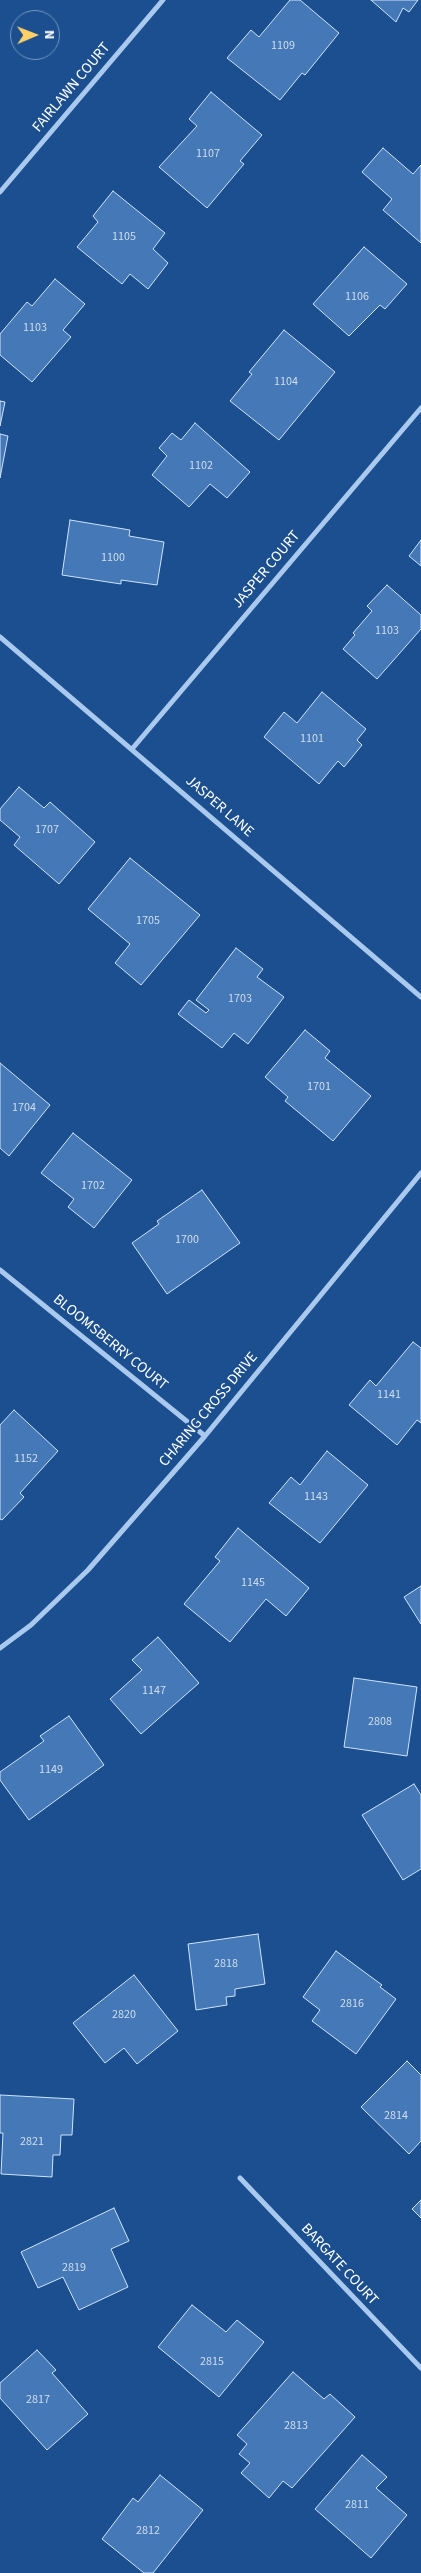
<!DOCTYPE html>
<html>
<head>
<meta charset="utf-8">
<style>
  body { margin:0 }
  #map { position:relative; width:421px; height:2573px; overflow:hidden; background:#1b4f8f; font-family:"Source Sans 3",sans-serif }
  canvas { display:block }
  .north { position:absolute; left:10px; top:10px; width:50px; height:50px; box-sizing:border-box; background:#1b4f8f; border:1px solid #7695bc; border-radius:50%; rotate:89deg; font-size:14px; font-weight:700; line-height:20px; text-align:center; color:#fff }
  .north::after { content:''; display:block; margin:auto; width:18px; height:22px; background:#ffd166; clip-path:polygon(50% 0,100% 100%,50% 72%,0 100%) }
</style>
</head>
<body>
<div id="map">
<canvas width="421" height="2573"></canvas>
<div class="north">N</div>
</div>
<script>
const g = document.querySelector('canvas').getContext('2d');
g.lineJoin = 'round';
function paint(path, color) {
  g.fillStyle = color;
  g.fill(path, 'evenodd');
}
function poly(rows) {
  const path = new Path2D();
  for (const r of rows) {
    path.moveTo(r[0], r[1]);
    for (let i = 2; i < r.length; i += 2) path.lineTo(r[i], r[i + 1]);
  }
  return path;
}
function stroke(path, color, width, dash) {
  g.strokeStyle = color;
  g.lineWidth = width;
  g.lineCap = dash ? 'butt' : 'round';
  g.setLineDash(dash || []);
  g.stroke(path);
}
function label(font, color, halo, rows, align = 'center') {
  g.font = font + ' "Source Sans 3",sans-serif';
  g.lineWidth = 4.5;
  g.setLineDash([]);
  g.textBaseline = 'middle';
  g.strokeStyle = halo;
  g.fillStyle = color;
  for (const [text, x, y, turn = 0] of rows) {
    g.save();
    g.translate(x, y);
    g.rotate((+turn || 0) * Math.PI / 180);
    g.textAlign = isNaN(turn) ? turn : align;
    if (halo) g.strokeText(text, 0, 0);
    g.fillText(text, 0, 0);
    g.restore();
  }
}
const building = poly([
  [290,0,300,0,339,33,305,75,302,73,280,100,227,58,251,30,259,37,290,0],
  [371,0,418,0,409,12,403,8,396,22,371,0],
  [211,92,262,135,240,161,244,164,207,208,159,167,197,126,189,119,211,92],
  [383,148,413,174,421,165,421,243,383,210,392,199,362,172,383,148],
  [113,191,165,233,153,249,168,263,148,289,130,274,122,284,77,247,98,222,93,216,113,191],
  [364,247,407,284,385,309,380,305,349,336,313,304,364,247],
  [55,279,85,304,63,330,71,337,32,382,0,355,0,334,27,302,32,306,55,279],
  [284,330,335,372,279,440,230,401,252,374,249,372,284,330],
  [0,401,5,402,0,426,0,401],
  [195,423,250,472,227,498,210,484,189,507,152,475,167,456,159,448,172,433,181,440,195,423],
  [0,434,8,436,0,478,0,434],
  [70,520,130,530,129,536,164,542,157,585,121,580,121,584,62,575,70,520],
  [421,540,421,566,409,556,421,540],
  [387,585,421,615,421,629,377,679,343,649,355,635,353,633,372,611,367,606,387,585],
  [322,692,366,729,357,740,362,745,344,767,338,761,319,784,264,737,284,712,297,723,322,692],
  [19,787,44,808,50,802,95,842,59,884,14,845,20,837,0,820,0,809,19,787],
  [130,858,200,915,141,985,115,963,130,944,88,909,130,858],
  [236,948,263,969,257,977,284,997,248,1044,234,1033,222,1048,178,1014,189,1000,206,1013,209,1010,196,1000,236,948],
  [305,1030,330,1051,325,1058,371,1096,333,1141,285,1101,288,1097,265,1077,305,1030],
  [0,1063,50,1105,9,1156,0,1148,0,1063],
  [73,1133,132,1180,94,1228,68,1207,74,1199,41,1173,73,1133],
  [202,1190,240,1243,167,1294,132,1243,159,1224,157,1221,202,1190],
  [413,1342,421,1348,421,1423,417,1420,397,1445,349,1405,370,1380,376,1386,413,1342],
  [14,1410,58,1451,20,1493,24,1497,2,1520,0,1519,0,1425,14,1410],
  [327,1451,368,1485,320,1543,269,1503,291,1477,300,1485,327,1451],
  [238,1528,309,1588,286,1616,266,1599,230,1642,184,1604,220,1561,215,1557,238,1528],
  [421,1586,421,1624,404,1597,421,1586],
  [158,1637,199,1683,141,1734,110,1699,142,1670,132,1660,158,1637],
  [354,1678,417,1687,407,1756,344,1747,354,1678],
  [69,1716,104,1765,29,1820,0,1780,0,1772,44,1741,40,1736,69,1716],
  [414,1784,421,1795,421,1869,403,1880,362,1815,414,1784],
  [258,1934,265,1984,235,1989,235,1996,226,1997,227,2005,196,2010,188,1944,258,1934],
  [336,1951,382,1985,380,1987,396,1999,356,2054,312,2021,320,2010,303,1997,336,1951],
  [134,1975,178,2031,137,2064,124,2048,105,2063,73,2023,134,1975],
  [407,2061,421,2075,421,2141,409,2154,361,2107,407,2061],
  [0,2095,74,2099,72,2135,61,2135,60,2155,53,2155,52,2177,1,2174,3,2133,0,2133,0,2095],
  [421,2200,421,2218,412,2209,421,2200],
  [114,2208,129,2241,111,2249,128,2287,79,2310,63,2277,38,2288,21,2252,114,2208],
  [192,2305,226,2332,237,2320,264,2342,219,2397,158,2347,192,2305],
  [37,2350,56,2370,52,2373,88,2414,47,2450,0,2398,0,2383,37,2350],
  [293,2372,324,2399,330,2394,355,2417,292,2488,283,2481,269,2498,241,2473,250,2463,239,2454,247,2444,237,2435,293,2372],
  [362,2455,387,2477,376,2488,407,2515,371,2558,315,2509,362,2455],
  [160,2475,203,2510,153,2573,144,2573,102,2539,133,2498,138,2502,160,2475]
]);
const minor = poly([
  [0,192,163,0],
  [0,637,421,997],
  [132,749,421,408],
  [0,1270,205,1436],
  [0,1648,31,1625,88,1570,205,1436,421,1173],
  [240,2178,421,2368]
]);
const numberNames = [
  ["1109",283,46],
  ["1107",208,154],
  ["1105",124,237],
  ["1106",357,297],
  ["1103",35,328],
  ["1104",286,382],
  ["1102",201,466],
  ["1100",113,558],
  ["1103",387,631],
  ["1101",312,739],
  ["1707",47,830],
  ["1705",148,921],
  ["1703",240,999],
  ["1701",319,1087],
  ["1704",24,1108],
  ["1702",93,1186],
  ["1700",187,1240],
  ["1141",389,1395],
  ["1152",26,1459],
  ["1143",316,1497],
  ["1145",253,1583],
  ["1147",154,1691],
  ["2808",380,1722],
  ["1149",51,1770],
  ["2818",226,1964],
  ["2816",352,2004],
  ["2820",124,2015],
  ["2814",396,2116],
  ["2821",32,2142],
  ["2819",74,2268],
  ["2815",212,2362],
  ["2817",38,2400],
  ["2813",296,2426],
  ["2811",357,2505],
  ["2812",148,2531]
];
const streetNames = [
  ["FAIRLAWN COURT",72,88,-50],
  ["JASPER COURT",267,570,-50],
  ["JASPER LANE",219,807,41],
  ["BLOOMSBERRY COURT",110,1343,39],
  ["CHARING CROSS DRIVE",209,1410,-50],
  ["BARGATE COURT",339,2265,47]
];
paint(building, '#4478b7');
stroke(building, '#cfe3fa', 1);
stroke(minor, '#a9c9ee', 5);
label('12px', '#d0dded', null, numberNames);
label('15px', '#fff', '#1b4f8f', streetNames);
</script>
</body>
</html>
